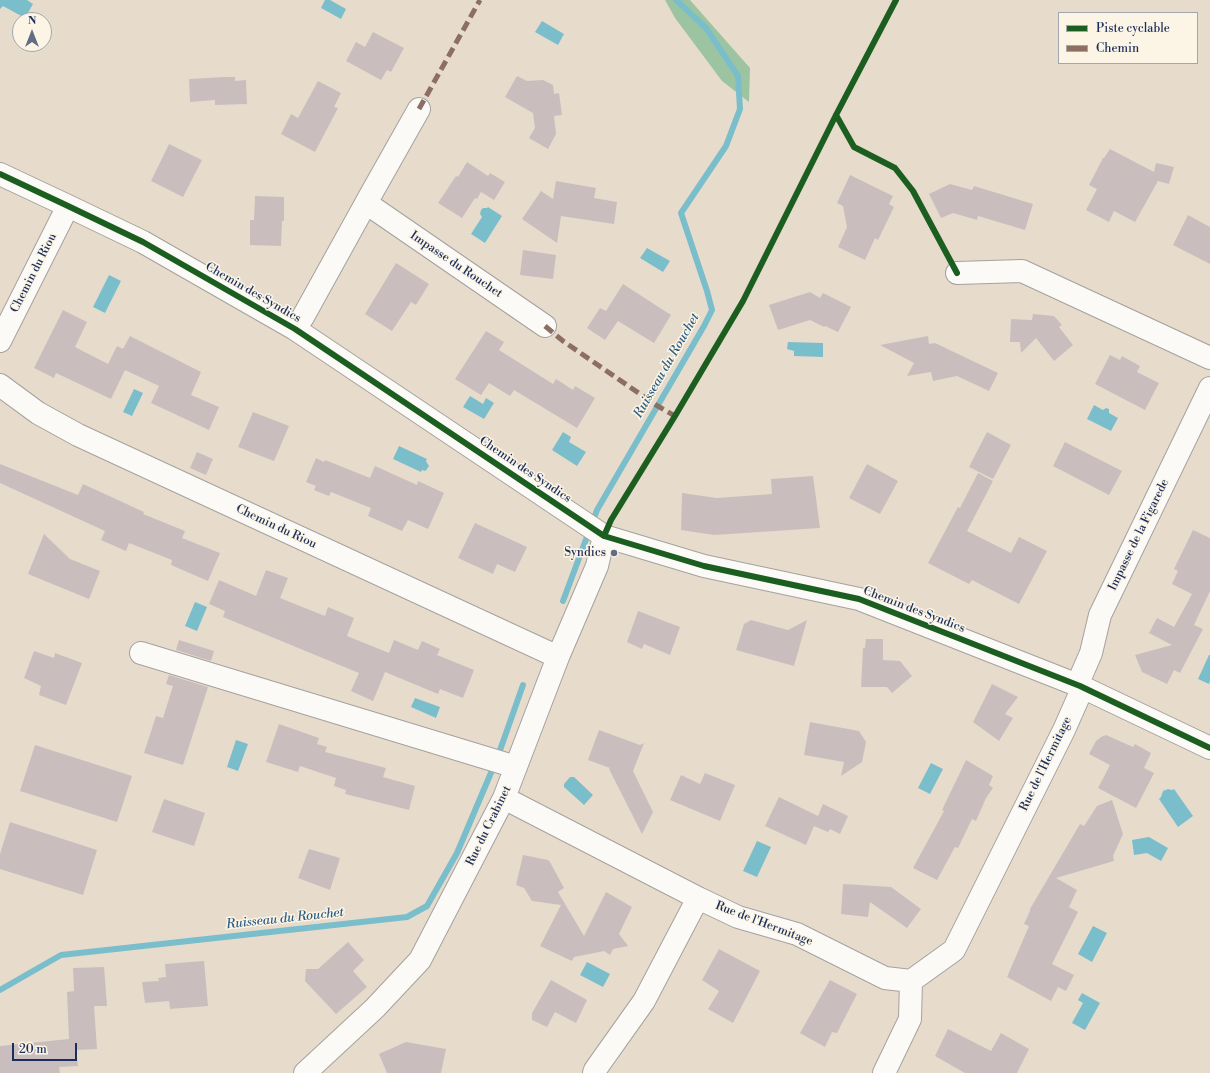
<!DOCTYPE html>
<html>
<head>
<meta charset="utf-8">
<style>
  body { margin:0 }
  #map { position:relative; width:1210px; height:1073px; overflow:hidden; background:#e7dccc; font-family:"Libre Bodoni",serif }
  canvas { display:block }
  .legend { position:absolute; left:1058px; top:12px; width:140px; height:52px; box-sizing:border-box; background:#fcf5e5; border:1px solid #a2a6af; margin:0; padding:5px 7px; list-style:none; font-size:12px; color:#1b2f5e }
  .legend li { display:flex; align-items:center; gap:8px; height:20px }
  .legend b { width:20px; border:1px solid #a2a6af }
  .north { position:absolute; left:12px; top:12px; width:40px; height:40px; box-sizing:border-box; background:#fcf5e5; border:1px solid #a2a6af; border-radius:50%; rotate:0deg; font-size:11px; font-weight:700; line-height:16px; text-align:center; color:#1b2f5e }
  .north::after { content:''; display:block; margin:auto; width:14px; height:18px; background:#626c84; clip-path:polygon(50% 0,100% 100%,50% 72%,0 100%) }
  .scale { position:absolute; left:12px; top:1043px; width:65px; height:18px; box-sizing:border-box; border:2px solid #1b2f5e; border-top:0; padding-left:5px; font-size:12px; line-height:14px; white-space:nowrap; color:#1b2f5e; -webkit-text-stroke:3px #fcf5e5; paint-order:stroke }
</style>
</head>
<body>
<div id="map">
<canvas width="1210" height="1073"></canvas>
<ul class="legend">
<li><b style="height:5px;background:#1b5e20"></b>Piste cyclable</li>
<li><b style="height:5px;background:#8d6e63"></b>Chemin</li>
</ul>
<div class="north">N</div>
<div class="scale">20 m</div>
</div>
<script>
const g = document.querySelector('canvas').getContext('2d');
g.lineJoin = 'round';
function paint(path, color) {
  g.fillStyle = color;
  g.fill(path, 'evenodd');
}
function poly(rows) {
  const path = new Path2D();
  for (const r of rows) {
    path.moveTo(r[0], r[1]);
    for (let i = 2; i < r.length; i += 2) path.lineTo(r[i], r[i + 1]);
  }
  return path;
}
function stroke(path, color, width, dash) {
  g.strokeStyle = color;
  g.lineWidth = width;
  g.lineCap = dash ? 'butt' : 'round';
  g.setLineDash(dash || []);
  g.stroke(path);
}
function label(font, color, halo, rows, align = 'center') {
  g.font = font + ' "Libre Bodoni",serif';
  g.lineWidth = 3;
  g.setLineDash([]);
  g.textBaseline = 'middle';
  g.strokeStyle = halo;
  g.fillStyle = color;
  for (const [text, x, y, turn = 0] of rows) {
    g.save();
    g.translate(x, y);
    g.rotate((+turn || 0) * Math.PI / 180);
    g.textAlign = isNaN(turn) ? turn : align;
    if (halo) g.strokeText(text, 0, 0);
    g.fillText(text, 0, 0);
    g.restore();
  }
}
const forest = poly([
  [665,0,690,0,750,68,749,102,722,81,675,18]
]);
const water = poly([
  [0,0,27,0,33,4,25,18,3,6,0,9],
  [325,0,330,0,346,9,341,19,321,8],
  [542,21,564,34,558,45,535,32],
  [488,207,502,216,485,243,471,234,482,217,480,214,481,210,483,208,487,208],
  [647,248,670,261,663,272,640,258],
  [109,275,121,281,105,313,93,307],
  [788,342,823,343,823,357,794,356,794,351,787,349],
  [134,389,143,393,132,416,123,412],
  [470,396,483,404,486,398,494,403,484,419,463,407],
  [1094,405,1103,410,1106,408,1109,409,1109,413,1118,418,1111,431,1087,419],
  [563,432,571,437,569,442,586,452,577,466,552,450],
  [399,446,427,459,426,461,429,466,427,469,425,471,422,470,421,472,393,459],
  [195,602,207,607,197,631,185,626],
  [1209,655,1210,655,1210,681,1209,684,1198,679],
  [415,698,440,707,436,718,411,707],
  [236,740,248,744,238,771,227,767],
  [931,763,943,769,930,794,918,788],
  [570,777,574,777,593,795,584,805,564,787,564,784],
  [1168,789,1172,790,1174,789,1193,816,1178,827,1159,799,1161,797,1163,791],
  [1149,837,1168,848,1161,861,1147,853,1134,855,1132,840],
  [757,841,771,847,757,877,743,871],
  [1093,926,1107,933,1092,962,1078,954],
  [587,962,610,974,603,987,580,975],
  [1082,993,1100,1003,1085,1030,1072,1023,1083,1003,1078,1000]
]);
const stream = poly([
  [563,601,597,510,704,326,712,310,707,291,681,213,726,146,740,109,738,76,706,28,676,0],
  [499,753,523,685],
  [0,990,61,955,407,917,427,906,457,853,493,768]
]);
const building = poly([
  [373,32,404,48,391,72,387,70,381,80,346,61,356,42,365,47],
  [517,76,527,81,543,80,553,85,554,94,559,93,562,115,554,116,556,134,548,149,529,138,535,128,533,113,505,97],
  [225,77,235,77,235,81,246,80,247,104,215,105,215,100,190,102,189,79],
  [318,81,341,93,334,107,338,108,315,152,281,134,291,114,298,118],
  [169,144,202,160,183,197,151,181],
  [1110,149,1154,172,1156,163,1174,167,1169,184,1158,181,1135,222,1114,211,1109,222,1086,210,1097,189,1089,185,1103,158,1104,158],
  [467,162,488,176,490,173,505,182,494,200,481,192,477,199,475,198,462,218,438,203,456,176,458,177],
  [850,175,893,196,889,204,894,207,878,240,875,238,865,260,838,247,847,227,843,206,837,203],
  [556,181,596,188,594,198,617,202,614,224,561,216,557,243,522,219,541,191,553,199],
  [950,184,972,190,974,186,1033,204,1025,230,978,216,977,220,953,213,941,218,929,194],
  [255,196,284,197,284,221,282,221,281,246,250,245,250,220,254,220],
  [1188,215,1210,227,1210,264,1173,245],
  [523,250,556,255,553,279,520,275],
  [396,263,429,284,416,305,411,302,392,331,365,314],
  [623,284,671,315,654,343,618,321,605,340,587,328,600,308,606,311],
  [810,292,820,298,823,293,851,307,838,332,825,326,824,327,810,320,778,330,769,305],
  [63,310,87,322,75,347,108,364,117,346,123,349,130,336,201,372,191,395,219,407,209,430,151,403,159,386,125,370,111,399,56,373,54,378,34,368],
  [1033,314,1054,316,1062,325,1059,327,1073,345,1054,361,1036,338,1021,353,1020,342,1010,342,1011,319,1032,320],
  [486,331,504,342,499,350,553,384,556,379,573,390,575,386,595,398,577,428,514,390,510,396,489,383,481,395,455,379],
  [928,336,929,344,935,343,998,373,989,391,957,376,933,381,931,372,907,376,914,363,880,345],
  [1110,355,1120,360,1122,356,1140,366,1137,372,1159,383,1145,410,1095,384],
  [253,412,289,426,274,461,238,447],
  [987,432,1011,445,993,479,969,467],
  [1065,442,1122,471,1109,495,1053,466],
  [197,452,213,459,206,475,190,468],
  [316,458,324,462,325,460,370,478,375,466,417,485,418,481,444,493,428,529,408,520,402,531,368,516,371,508,331,492,329,496,314,490,316,486,306,482],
  [0,464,78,495,83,484,144,512,143,514,185,531,182,538,220,553,208,581,171,565,172,560,129,543,126,551,101,540,105,531,0,483],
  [867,464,898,481,880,514,849,498],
  [978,473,993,481,967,531,1011,553,1019,537,1047,551,1019,604,972,580,969,584,928,563,958,507,960,508],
  [813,476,820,528,714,535,681,530,682,493,717,498,772,494,771,479],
  [475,523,527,547,515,572,497,564,493,574,458,558],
  [1193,530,1210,538,1210,591,1194,625,1203,629,1180,673,1174,670,1167,684,1142,672,1135,655,1172,645,1149,633,1157,618,1174,627,1192,594,1172,584,1178,571,1174,569],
  [44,534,70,559,100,571,89,599,28,574],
  [266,570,288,578,280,598,325,616,328,607,354,618,347,636,389,653,394,640,418,650,422,641,440,649,437,655,474,670,463,698,440,689,438,694,385,672,373,701,351,691,359,673,223,617,225,611,209,604,219,580,256,596],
  [638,611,680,627,670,655,644,644,642,649,627,642],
  [751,620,788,630,807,620,794,666,736,650,744,624],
  [866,639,883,639,883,660,900,661,912,676,892,693,887,687,861,687,863,648,865,648],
  [179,640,214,651,211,661,176,650],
  [34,651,54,658,55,653,82,663,66,705,39,695,41,686,24,678],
  [169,675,208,687,183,765,144,753,156,716,163,718,173,686,166,684],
  [992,684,1018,697,1005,714,1013,718,999,741,973,722],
  [810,722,859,731,866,742,862,762,841,776,844,762,804,755],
  [279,724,319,738,317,744,327,747,325,752,386,768,383,777,415,786,409,810,345,794,346,790,334,786,336,778,300,766,298,772,266,762],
  [599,730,640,745,644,743,633,771,653,812,642,834,609,769,610,768,588,760],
  [1106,735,1133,747,1135,744,1151,753,1144,768,1154,773,1136,808,1098,788,1110,765,1089,754,1096,741,1101,737],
  [35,745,132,776,117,822,20,791],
  [966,760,993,776,989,785,993,788,986,798,976,821,972,819,958,848,955,847,937,880,913,868,944,811,942,810],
  [705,773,735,785,720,821,670,800,681,775,700,784],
  [779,797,818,816,823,804,848,816,840,834,830,829,828,832,814,826,806,845,765,826],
  [164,799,205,813,194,846,152,832],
  [1112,800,1123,834,1113,856,1114,861,1056,878,1077,890,1069,907,1078,912,1052,964,1074,975,1066,991,1058,987,1051,1001,1007,977,1029,926,1024,924,1030,911,1030,909,1080,824,1084,826,1097,806],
  [10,822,97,850,83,895,0,869,0,854],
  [309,849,340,858,330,890,298,878],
  [523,855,548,860,550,862,564,888,558,892,584,936,606,892,632,907,619,934,628,946,613,949,610,955,604,951,574,957,572,961,540,946,561,905,532,901,524,888,516,885],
  [843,884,891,887,921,909,907,928,870,902,868,917,841,914],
  [348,942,364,960,353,971,367,987,336,1014,305,981,306,969,318,969],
  [719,949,760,971,733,1023,708,1009,719,991,702,980],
  [204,961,208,1006,170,1009,169,1001,145,1003,142,982,159,981,158,978,166,977,165,964],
  [104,967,107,1006,94,1006,97,1049,76,1050,78,1066,59,1067,60,1073,0,1073,0,1046,69,1039,67,992,74,991,73,968],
  [551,980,587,1000,576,1023,555,1012,547,1027,532,1020,532,1013],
  [830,980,857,994,837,1033,832,1032,825,1047,800,1033],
  [948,1029,991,1051,1001,1033,1029,1049,1017,1073,965,1073,935,1056],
  [406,1042,446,1049,441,1073,387,1073,379,1054]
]);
const minor = poly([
  [419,109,366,203,545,326],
  [0,174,68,206,143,242,295,329,604,536,704,566,859,599,1080,686,1210,748],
  [957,273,1022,271,1210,358],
  [295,329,303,317,366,203],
  [0,341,68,206],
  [0,385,38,413,78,435,558,657],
  [141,653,516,767],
  [504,798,698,898,738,917,797,934,885,978,911,981,954,950,1064,730,1079,696,1081,676,1091,653,1100,615,1210,388],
  [305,1073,375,1008,420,960,504,798,558,657,597,566,604,536],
  [594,1073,595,1070,644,1001,698,898],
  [884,1073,910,1019,911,981]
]);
const quiet = poly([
  [419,109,480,0],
  [545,326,563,341,656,405,675,416]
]);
const cycleway = poly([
  [836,115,854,147,895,168,913,191,957,273],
  [0,174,68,206,143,242,295,329,604,536,704,566,859,599,1080,686,1210,748],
  [604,536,611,520,675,416,743,301,836,115,896,0]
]);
const markers = [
  [614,553,4,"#626c84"]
];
const streetNames = [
  ["Impasse du Rouchet",456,265,34],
  ["Chemin du Riou",34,273,-63],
  ["Chemin des Syndics",253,293,30],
  ["Chemin des Syndics",525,470,34],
  ["Chemin du Riou",276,527,25],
  ["Impasse de la Figarede",1139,535,-64],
  ["Chemin des Syndics",914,610,21],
  ["Rue de l'Hermitage",1046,764,-64],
  ["Rue du Crabinet",489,826,-64],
  ["Rue de l'Hermitage",764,924,21]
];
const poiNames = [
  ["Syndics",606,553]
];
const waterNames = [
  ["Ruisseau du Rouchet",667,366,-60],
  ["Ruisseau du Rouchet",285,919,-6]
];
paint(forest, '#9dc4a0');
paint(water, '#7abecb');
stroke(stream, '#7abecb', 6);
paint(building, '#cabdbe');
stroke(minor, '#a5a19e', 24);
stroke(minor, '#fbfaf7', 22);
stroke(quiet, '#8d6e63', 5, [10, 5]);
stroke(cycleway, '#1b5e20', 6);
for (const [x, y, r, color] of markers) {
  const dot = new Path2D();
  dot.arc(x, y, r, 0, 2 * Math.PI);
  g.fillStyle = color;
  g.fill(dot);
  stroke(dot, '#fcf5e5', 1.5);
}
label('12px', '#1b2f5e', '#fcf5e5', streetNames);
label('12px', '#1b2f5e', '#fcf5e5', poiNames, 'right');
label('italic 13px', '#2c5c84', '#fcf5e5', waterNames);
</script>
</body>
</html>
